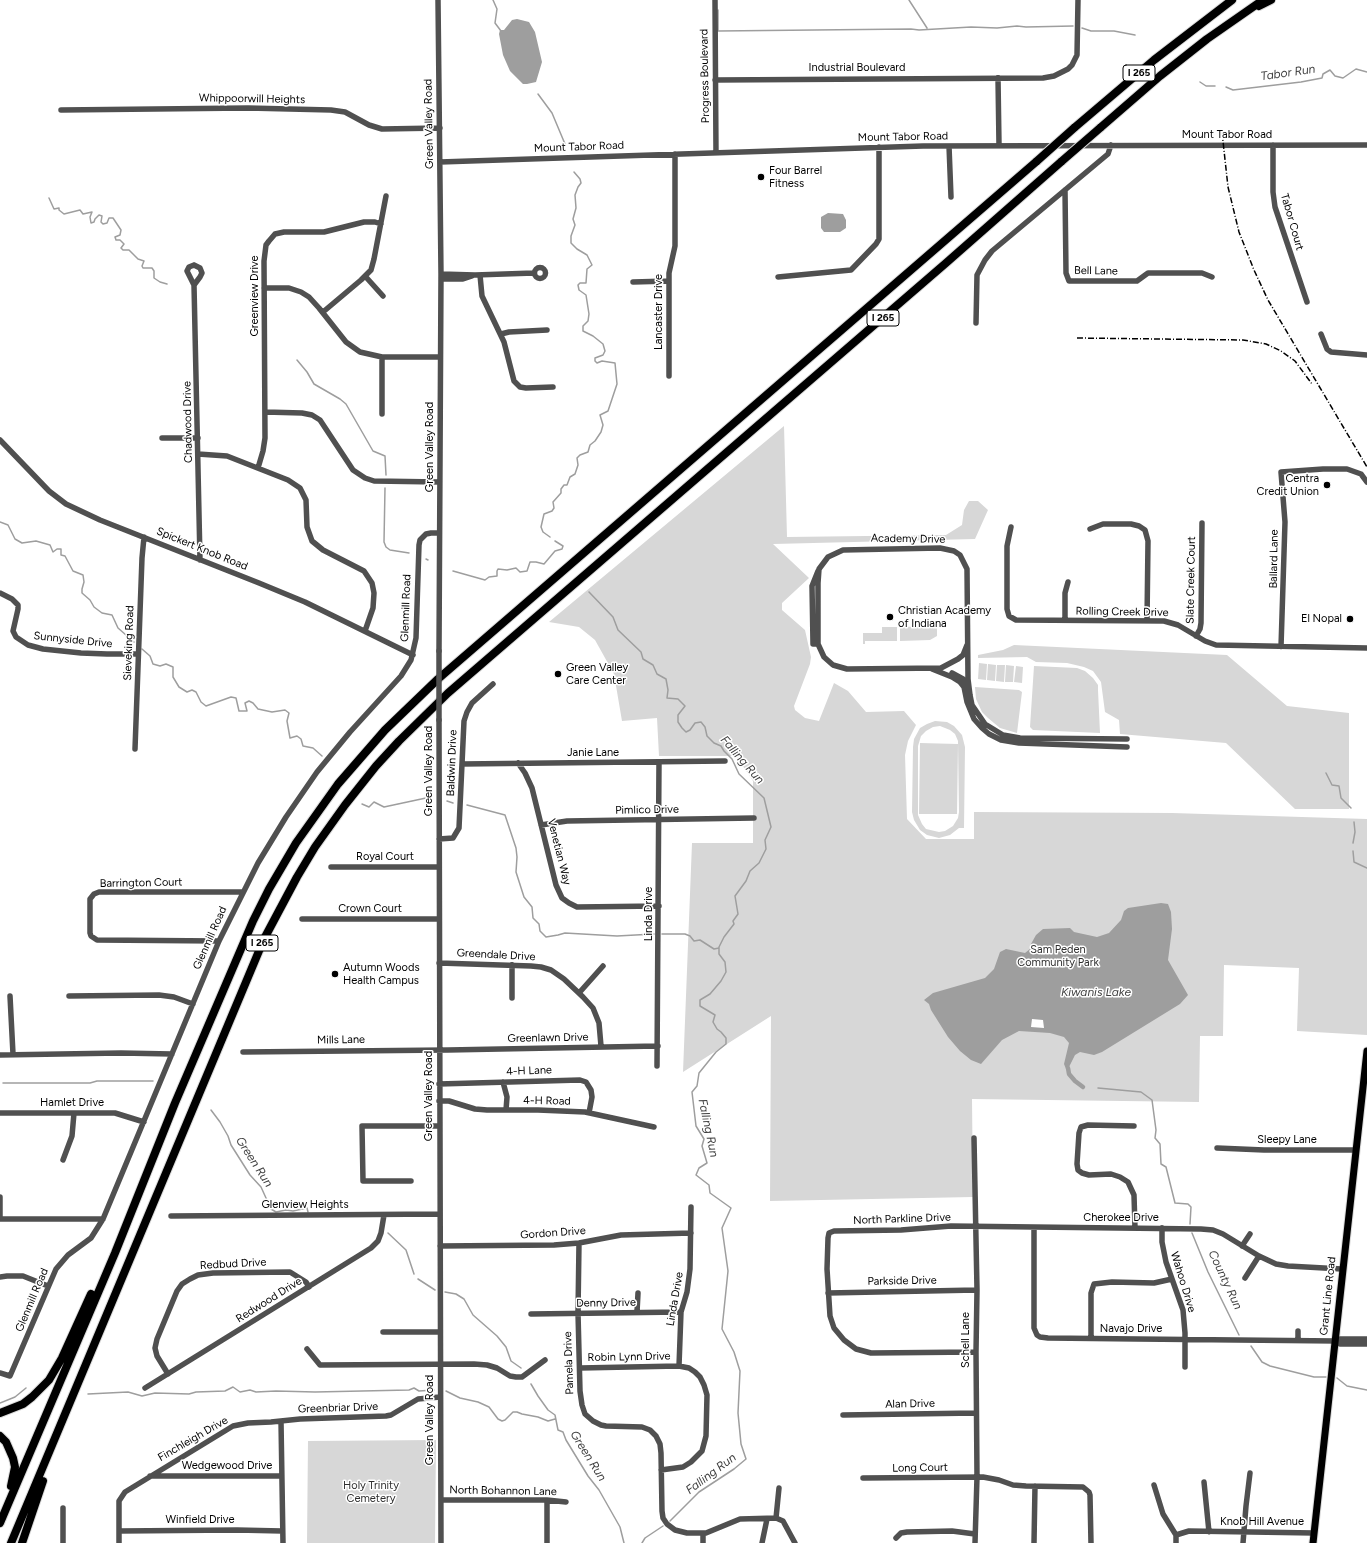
<!DOCTYPE html>
<html>
<head>
<meta charset="utf-8">
<style>
  body { margin:0 }
  canvas { display:block; background:#fff }
</style>
</head>
<body>
<canvas width="1367" height="1543"></canvas>
<script>
const g = document.querySelector('canvas').getContext('2d');
g.lineJoin = 'round';
function paint(path, color) {
  g.fillStyle = color;
  g.fill(path, 'evenodd');
}
function poly(rows) {
  const path = new Path2D();
  for (const r of rows) {
    if (r.length === 3) {
      path.moveTo(r[0] + r[2], r[1]);
      path.arc(r[0], r[1], r[2], 0, 2 * Math.PI);
      continue;
    }
    path.moveTo(r[0], r[1]);
    for (let i = 2; i < r.length; i += 2) path.lineTo(r[i], r[i + 1]);
  }
  return path;
}
function stroke(path, color, width, dash) {
  g.strokeStyle = color;
  g.lineWidth = width;
  g.lineCap = dash ? 'butt' : 'round';
  g.setLineDash(dash || []);
  g.stroke(path);
}
function label(font, color, halo, rows, align = 'center') {
  g.font = font + ' Figtree,sans-serif';
  g.lineWidth = 3;
  g.setLineDash([]);
  g.textBaseline = 'middle';
  g.strokeStyle = halo;
  g.fillStyle = color;
  for (const [text, x, y, turn = 0] of rows) {
    g.save();
    g.translate(x, y);
    g.rotate((+turn || 0) * Math.PI / 180);
    g.textAlign = isNaN(turn) ? turn : align;
    if (halo) g.strokeText(text, 0, 0);
    g.fillText(text, 0, 0);
    g.restore();
  }
}
const green = poly([
  [784,426,787,537,946,535,962,525,964,510,969,501,978,501,988,510,975,539,773,544,809,578,782,603,782,610,805,630,811,657,810,664,794,706,795,710,805,718,819,721,834,683,848,691,866,712,904,711,916,725,908,741,905,755,907,819,926,839,974,839,974,812,1172,813,1367,819,1367,1035,1297,1031,1299,968,1224,965,1223,1036,1200,1036,1199,1102,972,1099,973,1197,770,1201,771,1016,683,1072,692,843,753,843,753,781,736,756,659,756,657,718,622,721,614,674,595,640,579,627,549,622],
  [937,626,937,636,930,640,900,641,900,627],
  [882,627,897,627,897,641,865,641,865,644,863,644,863,633,882,633],
  [1014,645,1227,655,1287,706,1349,713,1349,809,1295,809,1226,743,1120,734,1119,720,1105,712,1101,682,1093,671,1084,667,1067,663,1036,662,1027,657,978,658,978,655,1003,650],
  [979,663,987,664,986,680,978,679],
  [988,664,996,665,995,681,987,680],
  [997,665,1005,665,1004,682,996,681],
  [1006,665,1014,666,1013,682,1005,682],
  [1016,666,1023,667,1022,683,1014,682],
  [1034,666,1077,668,1085,671,1093,678,1098,685,1098,690,1100,733,1033,730,1030,727],
  [975,687,1019,690,1022,692,1017,733,1000,728,988,718,982,712,976,699],
  [935,721,947,722,954,726,962,735,965,747,964,828,959,828,950,835,939,838,927,835,920,830,914,820,912,812,913,747,914,739,920,728,927,724],
  [940,726,950,730,955,734,958,741,959,812,958,818,953,826,945,831,939,832,926,829,922,824,918,815,918,746,921,736,926,731,933,727],
  [920,743,958,744,957,814,919,814],
  [436,1440,435,1543,307,1543,308,1441]
]);
const water = poly([
  [517,19,529,22,535,32,542,62,536,82,527,84,523,84,510,71,503,55,499,34,500,30,504,30,512,20],
  [828,213,843,214,846,220,846,228,840,232,824,232,821,228,821,217],
  [1161,903,1168,904,1171,912,1172,929,1168,960,1188,995,1180,1004,1102,1052,1094,1055,1080,1052,1075,1055,1069,1067,1066,1069,1064,1064,1069,1043,1064,1037,1050,1033,1019,1031,1002,1040,981,1064,971,1060,960,1051,948,1037,931,1010,929,1004,924,1000,933,993,985,978,994,969,1000,952,1006,949,1025,953,1030,949,1031,944,1036,935,1043,929,1070,928,1074,932,1097,937,1109,933,1121,920,1124,911,1128,908]
]);
const pier = poly([
  [1032,1019,1043,1020,1044,1028,1031,1027]
]);
const stream = poly([
  [493,0,497,9,495,23,501,31],
  [909,0,927,28],
  [718,10,718,31,911,29,919,30,971,27,997,28,1017,26,1026,27,1073,26],
  [1082,28,1091,31,1114,31,1135,35],
  [1200,82,1206,86,1215,86],
  [1226,87,1233,90,1301,82,1322,78,1323,74,1330,70,1335,76,1343,78,1356,69,1367,72],
  [538,94,552,113,565,144],
  [49,198,54,209,59,208,59,210,64,214,80,210,83,214,92,212,90,217,91,223,94,222,95,219,99,215,102,216,101,222,103,224,107,223,109,218,113,218,121,230,120,235,115,237,116,240,120,240,124,244,121,248,123,250,129,250,138,259,144,261,142,266,143,268,152,268,154,271,154,278,160,282,167,284],
  [297,360,307,372,314,384,340,399,346,404,373,451,385,456,386,475],
  [385,488,384,542,386,547,390,550,409,553],
  [0,522,8,525,15,539,22,543,36,541,50,545,53,552,57,549,61,549,61,555,65,556,73,571,83,575,84,582,82,589,82,593,90,600,94,607,102,613,112,615,118,628,134,642],
  [550,537,543,532,541,527,544,514,552,511,554,508,553,502,561,493,561,489,564,485,567,485,570,477,575,474,578,465,577,458,580,455,588,452,590,445,595,441,601,432,603,425,600,415,608,411,617,384,615,363,602,361,597,363,595,361,595,358,603,355,605,351,603,344,593,336,583,331,583,326,588,321,589,314,586,295,579,290,578,285,580,283,586,283,587,269,592,265,587,255,577,249,571,243,571,236,575,225,573,219,576,208,575,195,578,187,581,183,580,179,574,172],
  [426,559,428,560],
  [453,571,485,580,489,577,497,576,497,571,498,569,507,570,516,568,520,572,527,571,530,562,536,562,544,564,555,551,562,549,563,546,555,541],
  [589,592,613,617,618,630,641,652,643,659,653,665,657,674,666,679,668,690,667,698,678,699,685,706,678,715,678,722,682,728,686,732,690,730,695,723,701,722,705,727,707,736,714,743,721,746,724,751,732,759,739,774,764,798,771,827,765,840,766,849,759,863,750,871,746,881,735,896,738,914,733,921,734,924,724,937,719,947,719,954,725,962,726,972,721,981,710,994,700,1000,700,1006,715,1015,713,1022,717,1029,721,1032,726,1038,726,1044,716,1052,699,1073,697,1086,692,1092,696,1126,704,1139,702,1146,707,1163,699,1168,696,1175,709,1185,710,1193,731,1208,722,1228,728,1271,722,1329,734,1352,740,1371,738,1413,741,1444,746,1459,734,1469,699,1492,670,1521],
  [142,649,150,656,153,664,160,666,166,664,173,667,173,677,179,687,187,692,192,690,196,692,201,702,206,706,231,697,236,698,239,711,247,711,245,703,249,701,253,703,258,709,272,712,285,710,289,713,287,721,290,738,297,736,301,739,303,746,313,748,322,756],
  [1326,773,1332,785,1339,786,1341,798,1351,808],
  [447,801,453,803],
  [362,804,369,807,374,802,384,807,426,798],
  [467,805,505,815,516,848,517,857,516,872,524,897,532,907,533,918,539,924,540,931,546,937,558,935,565,933,617,936,654,934],
  [1353,843,1355,832,1354,822],
  [1353,851,1354,862,1367,868],
  [662,934,685,934,690,936,694,941,700,940,714,949,719,948],
  [3,1083,90,1083,97,1081,153,1081],
  [1098,1088,1141,1092,1152,1100,1156,1130,1155,1138,1160,1144,1161,1164,1166,1167,1175,1203,1188,1204,1191,1207,1190,1224],
  [211,1110,220,1122,228,1136,231,1145,250,1175,261,1187,271,1209,276,1212,286,1210,293,1211,307,1208,308,1212],
  [388,1233,406,1250,414,1274],
  [1192,1233,1208,1272,1239,1335],
  [418,1279,435,1290],
  [445,1292,456,1294,464,1299,473,1315,497,1336,506,1347,511,1361,521,1368],
  [1251,1346,1262,1362,1270,1366,1314,1377,1326,1377],
  [1337,1378,1347,1386,1367,1390],
  [531,1384,538,1396,548,1410,555,1415,558,1430,563,1432,566,1440,588,1476,599,1490,620,1527,624,1543],
  [446,1391,460,1398,478,1402,489,1407,498,1419,502,1421,505,1420,513,1412,517,1412,522,1414,538,1417,548,1421,555,1419],
  [88,1394,128,1392,142,1396,155,1393,189,1394,196,1392,225,1391,233,1387,240,1392,250,1390,256,1392,276,1391,315,1392,409,1390,414,1388,419,1391,434,1390],
  [0,1403,15,1397,26,1388],
  [642,1543,645,1538,663,1526]
]);
const canal = poly([
  [1068,1068,1069,1074,1075,1081,1083,1087]
]);
const minor = poly([
  [438,0,441,274,439,651],
  [715,0,716,153],
  [998,78,999,145],
  [715,80,1043,78,1054,76,1068,69,1072,65,1077,55,1078,0],
  [61,110,248,108,331,110,345,112,369,125,382,129,440,128],
  [1273,145,1273,192,1275,207,1307,302],
  [949,146,951,197],
  [440,162,923,146,1367,145],
  [1065,190,1066,273,1069,281,1137,281,1148,273,1202,273,1212,277],
  [194,265,200,268,202,273,200,277,194,285,187,271,189,267,194,265],
  [540,273,5.5],
  [441,274,475,275,534,273],
  [480,275,482,296,504,342,514,381,520,387,526,388,553,387],
  [365,276,383,296],
  [778,277,851,270,876,244,879,239,879,147],
  [441,279,463,279,472,276],
  [633,282,669,281],
  [194,285,200,560],
  [264,288,289,288,301,292,309,297,319,308,346,342,360,352,382,357,440,357],
  [323,312,361,280,371,270,374,259,386,196],
  [976,323,977,275,985,260,992,251,1108,154,1111,145],
  [501,334,509,332,547,330],
  [1321,334,1327,349,1331,352,1367,355],
  [382,357,382,414],
  [669,376,669,273,675,246,675,154],
  [265,412,302,413,312,415,320,420,353,470,365,478,374,481,439,482],
  [162,438,198,438],
  [0,440,49,491,66,504,100,520,259,583,305,602,413,655],
  [198,454,227,456,288,480,300,488,306,500,307,527,312,541,323,550,364,571,372,583,374,593,373,608,365,631],
  [258,468,263,451,265,438,264,261,266,245,269,241,275,234,284,232,324,232,364,222,375,222,381,224],
  [1011,527,1007,546,1007,609,1009,616,1016,620,1164,621,1178,625,1205,641,1216,645,1367,648],
  [1090,529,1103,524,1131,524,1139,526,1145,530,1148,541,1147,621],
  [818,571,812,586,813,644,818,644],
  [0,593,12,599,18,605,18,609,13,631,16,637,28,645,43,649,81,653,107,654,138,654],
  [1065,620,1065,593,1068,582],
  [1196,636,1200,629,1201,623,1202,523],
  [967,645,963,655,958,659,941,668,847,669,833,665,824,657,818,644,818,583,819,569,828,557,843,550,940,548,954,551,960,555,967,569,968,679,970,695,972,705,985,724,1003,735,1020,738,1127,739],
  [1281,647,1285,522,1281,472,1323,469,1347,469,1361,474,1367,482],
  [932,669,952,677,960,682,964,687,967,702,974,719,982,728,989,734,1001,740,1019,743,1127,747],
  [952,673,963,679,968,686],
  [439,720,441,1543],
  [135,749,142,558,144,537],
  [518,763,525,773,532,788,556,885,562,898,569,903,577,907,659,906],
  [462,764,725,761],
  [541,825,567,821,754,818],
  [439,839,453,838,459,828,464,721,467,712,472,703,493,684],
  [331,867,439,867],
  [302,919,439,919],
  [219,941,97,940,91,936,90,933,90,899,94,894,99,892,242,892],
  [439,963,531,966,541,967,551,970,564,979,583,997,593,1008,599,1023,601,1046],
  [512,965,512,998],
  [579,993,603,966],
  [10,996,13,1054],
  [69,996,159,995,174,997,193,1004],
  [243,1052,448,1050,658,1046],
  [0,1055,121,1053,172,1054],
  [657,1066,659,762],
  [503,1082,507,1097,506,1110],
  [439,1084,580,1080,586,1082,591,1090,592,1097,589,1113],
  [439,1101,449,1101,475,1109,487,1110,538,1110,585,1112,654,1127],
  [0,1113,115,1113,144,1122],
  [1134,1126,1088,1125,1081,1127,1079,1133,1077,1164,1078,1170,1082,1173,1089,1175,1111,1174,1120,1177,1128,1182,1134,1195,1135,1228],
  [974,1138,977,1290,976,1352,977,1477,975,1543],
  [1217,1148,1264,1150,1356,1150],
  [63,1160,72,1136,74,1113],
  [411,1181,363,1181,362,1126,440,1126],
  [0,1197,0,1219],
  [171,1216,440,1214],
  [0,1219,103,1219],
  [1034,1227,1034,1328,1037,1335,1040,1337,1048,1338,1137,1339,1337,1341,1340,1339,1367,1339],
  [1162,1228,1162,1242,1166,1262,1183,1310,1185,1333,1185,1367],
  [579,1243,578,1313,580,1391,582,1405,585,1414,593,1421,601,1425,606,1426,642,1427,650,1430,656,1436,660,1444,661,1453,662,1511,663,1518,667,1524,675,1530,687,1533,706,1533,740,1519,776,1518],
  [440,1246,554,1245,579,1243,621,1235,691,1233],
  [1242,1246,1250,1234],
  [0,1277,7,1276,23,1276,48,1286],
  [1245,1278,1259,1256],
  [828,1293,977,1290],
  [637,1312,638,1293],
  [531,1314,681,1312],
  [383,1332,440,1332],
  [1091,1338,1091,1293,1094,1284,1112,1282,1154,1283,1172,1279],
  [1298,1340,1298,1331],
  [1337,1341,1340,1344,1367,1344],
  [307,1349,320,1365,474,1364,487,1365,497,1368,510,1376,516,1377,522,1377,545,1360],
  [976,1352,871,1353,856,1349,844,1340,834,1328,830,1316,827,1269,828,1238,829,1233,834,1231,901,1230,951,1226,1201,1229,1213,1230,1223,1234,1259,1256,1276,1264,1288,1266,1342,1269],
  [580,1368,679,1366],
  [0,1373,10,1376,56,1269,68,1255,91,1238,103,1219,219,941,258,863,286,817,317,772,350,732,401,676,411,660,416,638,419,545,420,540,426,534,431,533,439,533],
  [168,1374,157,1356,155,1348,157,1339,177,1291,182,1284,190,1279,198,1275,213,1273,290,1272,306,1282,309,1287],
  [145,1388,371,1248,378,1241,381,1233,384,1215],
  [843,1415,976,1413],
  [281,1421,283,1543],
  [661,1470,683,1467,691,1462,702,1451,706,1436,707,1395,704,1385,700,1377,695,1372,689,1368,679,1366,681,1312,687,1292,690,1269,691,1207],
  [150,1476,281,1476],
  [863,1478,983,1477,999,1480,1013,1485,1026,1486,1083,1487,1089,1492,1090,1495,1091,1543],
  [1204,1482,1209,1532],
  [1154,1485,1163,1514,1176,1535,1176,1543],
  [779,1488,776,1518,783,1521,795,1543],
  [441,1500,547,1500,566,1502],
  [547,1500,547,1543],
  [63,1508,63,1543],
  [119,1531,237,1530,282,1531],
  [703,1533,703,1543],
  [1176,1535,1189,1531,1314,1533],
  [896,1538,901,1533,907,1532,952,1531,975,1534],
  [119,1543,119,1501,125,1492,233,1426,248,1423,271,1422,300,1419,386,1416,391,1415,418,1399,440,1397],
  [762,1543,767,1519],
  [1034,1543,1035,1486],
  [1243,1543,1246,1506,1250,1473]
]);
const major = poly([
  [1313,1543,1367,1051]
]);
const highway = poly([
  [1259,6,1271,0],
  [1074,128,1154,60,1232,0],
  [1100,128,1160,76,1207,39,1263,0],
  [0,1413,23,1404,32,1397,49,1380,62,1358,91,1294],
  [0,1436,6,1442,13,1458,15,1467,11,1486],
  [0,1523,115,1253,175,1103,253,921,269,889,296,843,338,784,385,730,438,679,1037,161],
  [11,1543,264,939,297,877,315,847,345,805,376,766,399,741,448,693,946,263,1062,161],
  [22,1543,43,1481]
]);
const rail = poly([
  [1222,132,1228,187,1239,232,1254,270,1268,300,1367,467],
  [1077,338,1243,340,1266,344,1281,351,1295,361,1312,384]
]);
const minorBridge = poly([
  [439,720,439,651]
]);
const highwayBridge = poly([
  [1037,161,1074,128],
  [1062,161,1100,128]
]);
const markers = [
  [761,177,4,"#000"],
  [1327,485,4,"#000"],
  [890,617,4,"#000"],
  [1350,619,4,"#000"],
  [558,674,4,"#000"],
  [335,974,4,"#000"]
];
const shields = [
  [1139,73,32],
  [883,318,32],
  [262,943,32]
];
const shieldNames = [
  ["I 265",1139,73],
  ["I 265",883,318],
  ["I 265",262,943]
];
const streetNames = [
  ["Industrial Boulevard",857,68],
  ["Progress Boulevard",705,76,-91],
  ["Whippoorwill Heights",252,99,1],
  ["Green Valley Road",429,124,-91],
  ["Mount Tabor Road",1227,135],
  ["Mount Tabor Road",903,137,-1],
  ["Mount Tabor Road",579,147,-2],
  ["Tabor Court",1292,222,74],
  ["Bell Lane",1096,271,1],
  ["Greenview Drive",255,296,-90],
  ["Lancaster Drive",659,312,-90],
  ["Chadwood Drive",188,422,-91],
  ["Green Valley Road",430,447,-90],
  ["Academy Drive",908,539,1],
  ["Spickert Knob Road",202,549,22],
  ["Ballard Lane",1274,559,-89],
  ["Slate Creek Court",1191,580,-89],
  ["Glenmill Road",406,608,-88],
  ["Rolling Creek Drive",1122,612,1],
  ["Sunnyside Drive",73,640,6],
  ["Sieveking Road",129,643,-88],
  ["Janie Lane",593,753],
  ["Baldwin Drive",452,763,-88],
  ["Green Valley Road",429,771,-90],
  ["Pimlico Drive",647,810,-1],
  ["Venetian Way",559,852,76],
  ["Royal Court",385,857],
  ["Barrington Court",141,883,-1],
  ["Crown Court",370,909],
  ["Linda Drive",649,914,-90],
  ["Glenmill Road",210,938,-66],
  ["Greendale Drive",496,955,3],
  ["Greenlawn Drive",548,1038,-1],
  ["Mills Lane",341,1040,-1],
  ["4-H Lane",529,1071,-2],
  ["Green Valley Road",429,1096,-90],
  ["4-H Road",547,1101,1],
  ["Hamlet Drive",72,1103],
  ["Sleepy Lane",1287,1140],
  ["Glenview Heights",305,1205],
  ["Cherokee Drive",1121,1218],
  ["North Parkline Drive",902,1219,-2],
  ["Gordon Drive",553,1233,-4],
  ["Redbud Drive",233,1264,-3],
  ["Parkside Drive",902,1281,-1],
  ["Wahoo Drive",1183,1282,73],
  ["Grant Line Road",1328,1296,-84],
  ["Linda Drive",675,1299,-80],
  ["Glenmill Road",32,1300,-67],
  ["Redwood Drive",269,1300,-32],
  ["Denny Drive",606,1303,-1],
  ["Navajo Drive",1131,1329],
  ["Schell Lane",966,1340,-90],
  ["Robin Lynn Drive",629,1357,-1],
  ["Pamela Drive",569,1363,-92],
  ["Alan Drive",910,1404,-1],
  ["Greenbriar Drive",338,1408,-2],
  ["Green Valley Road",430,1420,-90],
  ["Finchleigh Drive",193,1439,-30],
  ["Wedgewood Drive",227,1466],
  ["Long Court",920,1468,-1],
  ["North Bohannon Lane",503,1491,1],
  ["Winfield Drive",200,1520],
  ["Knob Hill Avenue",1262,1522]
];
const poiNames = [
  ["Four Barrel",769,171],
  ["Fitness",769,184],
  ["Centra",1319,479,"right"],
  ["Credit Union",1319,492,"right"],
  ["Christian Academy",898,611],
  ["of Indiana",898,624],
  ["El Nopal",1342,619,"right"],
  ["Green Valley",566,668],
  ["Care Center",566,681],
  ["Autumn Woods",343,968],
  ["Health Campus",343,981]
];
const parkNames = [
  ["Sam Peden",1058,950],
  ["Community Park",1058,963],
  ["Holy Trinity",371,1486],
  ["Cemetery",371,1499]
];
const waterNames = [
  ["Tabor Run",1288,73,-8],
  ["Falling Run",742,760,49],
  ["Kiwanis Lake",1096,992],
  ["Falling Run",708,1128,78],
  ["Green Run",254,1162,57],
  ["County Run",1225,1280,65],
  ["Green Run",588,1456,58],
  ["Falling Run",711,1474,-37]
];
paint(green, '#d7d7d7');
paint(water, '#9e9e9e');
paint(pier, '#fff');
stroke(stream, '#9e9e9e', 1.5);
stroke(canal, '#9e9e9e', 4.5);
stroke(major, '#dbdbdb', 9);
stroke(highway, '#dbdbdb', 10);
stroke(minor, '#505050', 5.5);
stroke(major, '#000', 7);
stroke(highway, '#000', 8);
stroke(rail, '#000', 1.5, [6, 2, 1, 2]);
stroke(highwayBridge, '#dbdbdb', 10, []);
stroke(minorBridge, '#505050', 5.5);
stroke(highwayBridge, '#000', 8);
for (const [x, y, r, color] of markers) {
  const dot = new Path2D();
  dot.arc(x, y, r, 0, 2 * Math.PI);
  g.fillStyle = color;
  g.fill(dot);
  stroke(dot, '#fff', 1.5);
}
for (const [x, y, w] of shields) {
  const box = new Path2D();
  box.roundRect(x - w / 2, y - 8, w, 16, 3);
  g.fillStyle = '#fff';
  g.fill(box);
  stroke(box, '#000', 1);
}
label('bold 10px', '#000', null, shieldNames);
label('11px', '#000', '#fff', streetNames);
label('11px', '#000', '#fff', poiNames, 'left');
label('11px', '#2e2e2e', '#fff', parkNames);
label('italic 12px', '#3f3f3f', '#fff', waterNames);
</script>
</body>
</html>
